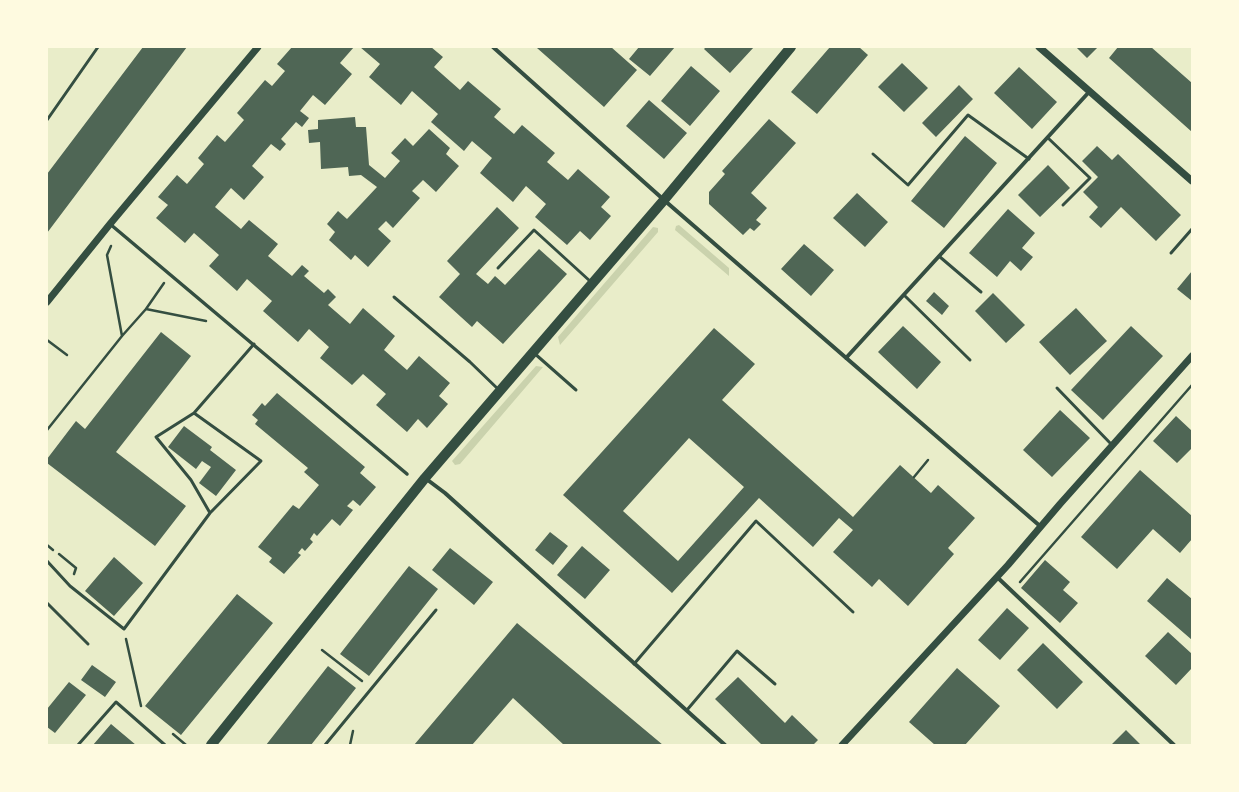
<!DOCTYPE html>
<html>
<head>
<meta charset="utf-8">
<style>
  body { margin:0 }
  #map { position:relative; width:1239px; height:792px; overflow:hidden; background:#e9edc9; font-family:"Alegreya Sans",sans-serif }
  canvas { display:block }
  .frame { position:absolute; inset:0; border:48px solid #fefae0; pointer-events:none }
</style>
</head>
<body>
<div id="map">
<canvas width="1239" height="792"></canvas>
<div class="frame"></div>
</div>
<script>
const g = document.querySelector('canvas').getContext('2d');
g.lineJoin = 'round';
function paint(path, color) {
  g.fillStyle = color;
  g.fill(path, 'evenodd');
}
function poly(rows) {
  const path = new Path2D();
  for (const r of rows) {
    path.moveTo(r[0], r[1]);
    for (let i = 2; i < r.length; i += 2) path.lineTo(r[i], r[i + 1]);
  }
  return path;
}
function stroke(path, color, width, dash) {
  g.strokeStyle = color;
  g.lineWidth = width;
  g.lineCap = dash ? 'butt' : 'round';
  g.setLineDash(dash || []);
  g.stroke(path);
}
const green = poly([
  [679,225,729,268,729,276,675,230,676,226],
  [653,227,658,228,658,232,560,345,558,337],
  [536,366,543,367,460,464,455,465,452,461]
]);
const building = poly([
  [143,47,187,47,47,233,47,174],
  [292,47,354,47,340,63,352,74,325,105,313,95,300,111,309,118,302,127,296,122,281,139,286,144,280,151,271,144,252,166,264,177,244,200,231,188,215,207,241,229,249,220,278,244,268,256,292,276,302,265,309,271,304,276,324,293,328,289,336,297,328,305,350,324,363,308,395,336,384,350,407,370,419,356,450,383,439,396,448,404,427,428,418,419,407,432,376,405,386,394,363,374,352,385,320,358,329,347,309,329,298,342,263,311,272,301,247,279,237,291,209,266,219,255,194,233,185,243,156,218,168,205,158,197,177,175,187,184,204,164,198,158,217,135,225,142,244,120,237,113,265,80,272,86,285,71,277,64],
  [360,47,431,47,443,57,434,67,460,90,468,81,501,109,494,117,514,134,522,125,555,153,547,162,568,180,578,169,610,197,601,207,611,216,590,240,580,231,567,245,535,217,546,204,526,186,513,202,480,173,492,158,472,141,464,151,431,122,438,114,412,91,401,105,369,77,380,64],
  [538,47,611,47,637,70,604,107,537,48],
  [639,47,675,47,650,76,629,59],
  [706,47,754,47,730,73,704,49],
  [830,47,859,47,868,55,817,114,791,92],
  [1076,47,1098,47,1087,58],
  [1118,47,1151,47,1192,83,1192,132,1109,58],
  [902,63,928,88,904,112,878,87],
  [691,66,720,91,690,126,661,101],
  [1019,67,1057,102,1032,129,994,93],
  [959,85,973,99,936,137,922,123],
  [649,100,687,133,664,159,626,126],
  [355,117,356,127,366,127,369,165,385,178,400,161,391,153,405,138,413,146,429,129,450,148,446,154,459,166,436,192,423,180,412,191,420,198,393,228,386,221,378,229,391,241,368,267,355,255,351,260,329,240,335,232,327,224,338,211,347,219,377,187,361,175,349,176,348,167,321,169,320,142,309,143,308,130,318,129,318,120],
  [769,119,796,143,751,193,767,208,756,220,761,224,754,231,750,228,743,235,709,204,709,192,725,174,722,171],
  [965,136,997,163,944,228,911,201],
  [1097,146,1112,160,1118,154,1181,215,1156,241,1121,207,1101,228,1089,217,1098,207,1083,192,1098,177,1082,161],
  [1048,165,1070,188,1040,217,1018,195],
  [857,193,888,222,865,247,833,218],
  [497,207,519,228,476,274,488,284,495,276,505,285,539,249,567,274,503,344,477,321,472,327,439,297,460,274,447,261],
  [1008,209,1035,233,1022,248,1033,257,1021,271,1010,261,997,277,969,253],
  [804,244,834,270,811,296,781,269],
  [1192,271,1192,301,1177,289],
  [934,292,949,306,942,315,926,301],
  [993,293,1025,325,1006,343,975,311],
  [1076,308,1107,341,1070,375,1039,342],
  [903,326,941,362,917,389,878,352],
  [1131,326,1163,356,1103,420,1071,390],
  [714,328,755,364,722,400,853,517,900,465,931,493,938,485,975,518,948,548,954,554,908,606,879,579,872,587,833,552,853,530,839,518,813,547,759,498,672,593,563,495],
  [689,438,744,487,678,561,623,511],
  [161,332,191,356,116,452,186,506,155,546,47,463,47,459,76,421,85,429],
  [277,393,365,467,360,473,376,487,360,506,353,500,347,506,353,510,340,526,332,519,317,536,314,533,310,539,313,542,305,551,302,548,298,553,301,555,284,574,269,562,272,558,258,547,293,505,299,509,319,485,304,472,308,468,255,424,258,420,252,415,262,403,265,406],
  [1060,410,1090,438,1052,477,1023,450],
  [1176,416,1192,431,1192,448,1177,463,1153,441],
  [184,426,212,447,210,450,236,470,216,496,199,483,211,467,202,461,196,469,168,447],
  [1140,470,1192,516,1192,539,1180,553,1153,529,1117,569,1081,537],
  [550,532,568,546,553,565,535,550],
  [582,546,610,570,585,599,557,575],
  [450,548,493,582,474,605,432,570],
  [114,557,143,583,114,616,85,591],
  [1045,560,1070,582,1063,590,1078,603,1060,623,1021,588],
  [409,566,438,589,369,676,340,654],
  [1167,578,1192,599,1192,640,1147,601],
  [237,594,273,623,181,735,145,706],
  [1007,608,1029,628,1000,660,978,640],
  [517,623,663,745,564,745,513,698,472,745,414,745],
  [1168,632,1192,654,1192,668,1176,685,1145,656],
  [1043,643,1083,682,1057,709,1017,670],
  [92,665,116,682,105,697,81,680],
  [328,666,356,688,311,745,266,745],
  [957,668,1000,706,965,745,935,745,909,722],
  [738,677,785,723,792,715,818,740,813,745,762,745,715,699],
  [69,682,86,695,55,733,47,727,47,709],
  [111,724,136,745,93,745],
  [1126,730,1141,745,1111,745]
]);
const path = poly([
  [146,309,164,283],
  [122,336,146,309,206,321],
  [47,340,67,355],
  [47,430,122,336,107,255,111,246],
  [914,477,928,460],
  [47,545,53,550],
  [59,554,76,568,74,574],
  [1020,582,1192,385],
  [126,639,141,706],
  [322,650,362,681],
  [173,734,186,745],
  [350,745,353,731]
]);
const service = poly([
  [47,120,98,47],
  [1048,138,1090,178,1063,205],
  [873,154,908,185,968,115,1029,159],
  [1171,253,1192,229],
  [940,257,981,292],
  [498,268,534,230,591,282],
  [904,295,970,360],
  [394,297,470,362,499,390],
  [534,353,576,390],
  [1057,388,1112,445],
  [210,513,261,461,194,413,254,344],
  [47,561,70,586,124,629,210,513,191,480,156,437,194,413],
  [47,603,88,644],
  [634,664,756,521,853,612],
  [687,710,737,651,775,684],
  [78,745,116,702,165,745],
  [325,745,436,610]
]);
const pedestrian = poly([
  [110,224,407,474]
]);
const minor = poly([
  [493,47,664,200,1040,526],
  [846,358,1089,92],
  [425,478,445,493,725,745],
  [997,577,1174,745]
]);
const tertiary = poly([
  [1039,47,1192,181],
  [47,302,110,224,258,47],
  [842,745,1008,565,1060,504,1192,356]
]);
const primary = poly([
  [211,745,425,478,664,200,791,47]
]);
paint(green, '#cad2ad');
paint(building, '#4f6655');
stroke(path, '#344e41', 2.5);
stroke(service, '#344e41', 3);
stroke(pedestrian, '#344e41', 3.5);
stroke(minor, '#344e41', 4);
stroke(tertiary, '#344e41', 7);
stroke(primary, '#344e41', 10);
</script>
</body>
</html>
